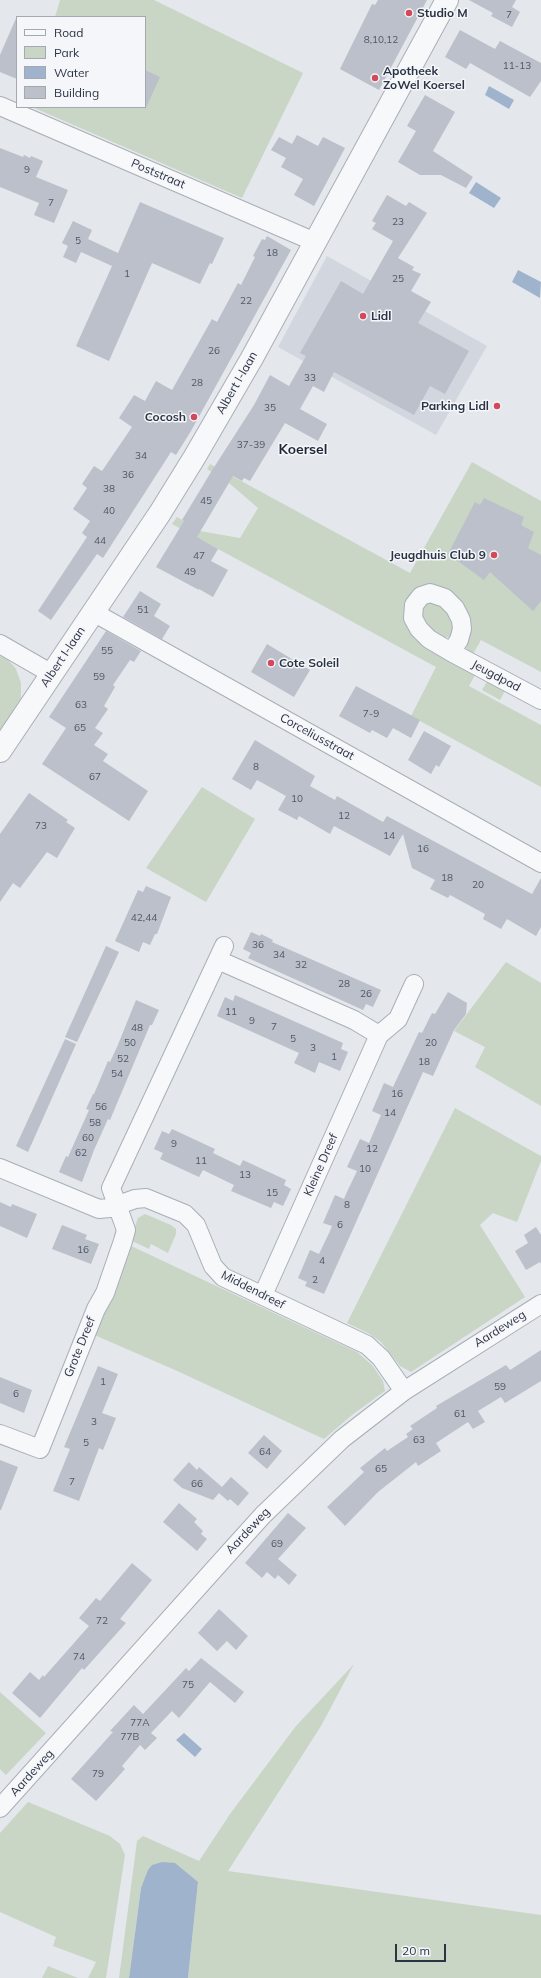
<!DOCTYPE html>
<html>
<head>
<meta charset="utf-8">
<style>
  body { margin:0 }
  #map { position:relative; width:541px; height:1978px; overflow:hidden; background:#e4e7ec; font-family:Mulish,sans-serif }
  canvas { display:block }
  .legend { position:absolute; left:16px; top:16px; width:130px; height:92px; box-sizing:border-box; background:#f4f6f9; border:1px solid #a4a8b1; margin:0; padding:5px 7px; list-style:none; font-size:12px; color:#2b3445 }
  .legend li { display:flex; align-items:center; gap:8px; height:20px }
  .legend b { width:20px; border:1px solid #a4a8b1 }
  .scale { position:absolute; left:395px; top:1944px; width:51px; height:18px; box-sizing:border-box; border:2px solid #2b3445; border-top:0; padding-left:5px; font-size:12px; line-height:14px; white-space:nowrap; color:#2b3445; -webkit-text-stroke:3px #f4f6f9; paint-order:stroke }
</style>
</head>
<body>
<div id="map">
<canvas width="541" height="1978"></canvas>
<ul class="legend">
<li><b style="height:5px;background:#f7f8fa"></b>Road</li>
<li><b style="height:11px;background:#c9d6c5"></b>Park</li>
<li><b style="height:11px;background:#9fb4cc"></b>Water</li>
<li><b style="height:11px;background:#bbc0ca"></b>Building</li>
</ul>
<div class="scale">20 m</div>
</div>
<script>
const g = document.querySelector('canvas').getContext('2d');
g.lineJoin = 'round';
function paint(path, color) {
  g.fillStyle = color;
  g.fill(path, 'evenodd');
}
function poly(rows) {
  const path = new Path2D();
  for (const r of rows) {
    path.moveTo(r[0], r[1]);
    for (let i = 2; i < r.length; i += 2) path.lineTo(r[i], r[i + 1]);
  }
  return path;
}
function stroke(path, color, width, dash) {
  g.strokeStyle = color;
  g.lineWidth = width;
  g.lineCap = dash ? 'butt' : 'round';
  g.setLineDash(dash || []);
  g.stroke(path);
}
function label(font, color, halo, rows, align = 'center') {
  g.font = font + ' Mulish,sans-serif';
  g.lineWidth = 3;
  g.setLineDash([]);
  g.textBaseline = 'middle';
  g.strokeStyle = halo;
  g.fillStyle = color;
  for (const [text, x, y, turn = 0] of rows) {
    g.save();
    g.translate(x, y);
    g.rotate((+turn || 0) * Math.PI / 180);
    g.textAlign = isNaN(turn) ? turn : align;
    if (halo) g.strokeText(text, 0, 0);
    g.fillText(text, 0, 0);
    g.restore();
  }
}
const built = poly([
  [327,256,487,346,436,435,278,347]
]);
const green = poly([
  [60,0,154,0,303,73,242,198,32,107,145,107,145,17,55,17],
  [472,462,541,501,541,672,481,640,473,654,468,651,436,590,408,626,415,639,421,643,476,673,469,686,541,725,541,787,411,716,436,667,172,524,177,517,200,531,240,538,258,508,229,483,207,469,210,464,410,573],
  [427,601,441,604,454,619,453,636,443,638,429,629,421,616,421,611],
  [0,654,5,656,16,669,21,683,21,698,0,732],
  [488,680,506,689,500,700,482,690],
  [202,787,255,819,206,902,146,868],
  [506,962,541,983,541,1106,475,1067,485,1047,454,1031],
  [455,1108,541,1156,541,1161,517,1222,493,1213,480,1225,525,1297,411,1372,400,1366,381,1342,368,1333,347,1323],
  [145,1214,171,1225,176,1229,176,1234,168,1253,151,1244,149,1249,130,1240,138,1218],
  [129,1245,357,1352,372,1365,383,1381,385,1391,352,1415,324,1439,175,1370,92,1334],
  [354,1664,321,1726,228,1871,541,1915,541,1978,188,1978,198,1882,141,1888,129,1978,119,1978,137,1841,143,1836,199,1861,230,1814,296,1726],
  [0,1692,46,1733,6,1775,0,1769],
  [28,1802,110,1836,120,1844,125,1855,106,1978,88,1978,96,1962,53,1946,56,1937,0,1912,0,1833],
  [48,1966,78,1978,42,1978]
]);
const water = poly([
  [489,86,514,100,509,109,485,95],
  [476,182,501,198,494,208,469,193],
  [518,270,541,282,540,298,512,282],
  [184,1733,202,1749,195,1757,176,1740],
  [162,1862,175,1863,198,1882,188,1978,129,1978,141,1888,148,1870,152,1865]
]);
const building = poly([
  [378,0,427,0,379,90,340,69,372,4,375,5],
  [469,0,516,0,512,7,520,12,512,27,491,16,493,13],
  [17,16,17,79,0,72,0,55],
  [460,30,495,49,500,41,541,63,541,81,530,97,470,63,466,69,445,57],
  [145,70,160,77,145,110],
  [425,95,455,112,433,151,473,177,466,188,441,175,420,175,398,162,416,131,407,126],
  [297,135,318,146,323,137,345,148,314,206,294,195,303,179,281,167,286,158,271,150,279,137,292,144],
  [0,148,23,157,24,155,30,158,31,156,43,161,36,177,68,190,54,223,34,215,39,203,0,187],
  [387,195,406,206,409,202,427,213,398,258,414,267,412,270,421,274,411,291,431,302,418,323,469,351,445,394,430,386,414,415,334,372,324,392,313,386,300,409,327,424,318,441,285,423,250,481,244,478,242,481,233,476,197,537,218,549,211,561,228,570,213,597,199,589,199,590,156,567,184,521,182,520,211,472,254,405,270,375,289,386,306,356,300,353,341,281,363,294,393,241,372,229,376,223,372,221],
  [140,202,224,238,212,264,210,263,200,284,152,263,109,361,76,346,112,266,81,252,76,263,63,257,68,246,62,243,73,221,92,230,88,239,118,253],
  [267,236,291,250,191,431,176,455,171,452,103,558,97,554,51,620,38,611,87,537,82,533,90,521,73,509,87,488,82,484,94,466,102,471,132,427,119,418,134,395,145,401,156,381,172,390,212,319,217,322,238,283,241,285,255,257,253,256,262,239,265,240],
  [484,498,524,517,521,525,534,532,528,548,541,555,541,601,533,611,490,572,484,580,448,554,475,502,480,505],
  [140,591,161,604,154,616,170,626,162,639,123,617],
  [106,631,141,651,134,662,130,660,113,685,115,687,104,706,108,709,95,728,103,733,94,745,108,754,103,761,148,791,129,821,42,764,66,728,49,717],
  [267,644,310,670,294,697,251,672],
  [356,686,420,720,411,738,393,728,387,738,372,730,370,733,339,716],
  [424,731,451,746,439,767,436,765,431,774,408,760],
  [255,740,315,776,310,786,335,800,337,796,383,822,387,816,532,894,541,878,541,927,536,936,507,919,501,929,483,919,485,914,450,895,448,898,430,889,435,880,412,868,403,834,390,856,334,826,330,834,299,816,297,820,278,810,286,796,257,780,251,790,232,779],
  [29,793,68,820,66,822,75,828,57,858,47,852,20,888,13,883,0,902,0,834],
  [146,886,171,897,157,934,155,934,150,945,143,942,139,952,115,941,138,890,143,892],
  [251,932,260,936,261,934,273,940,272,942,381,990,373,1007,366,1004,363,1010,248,958,251,953,243,949],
  [106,946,119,952,77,1042,65,1037],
  [448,992,467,1003,466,1014,454,1030,433,1076,423,1072,324,1294,305,1286,307,1282,298,1278,310,1250,319,1254,330,1231,332,1226,323,1223,335,1195,344,1199,346,1194,357,1171,347,1167,360,1139,369,1143,381,1115,372,1111,384,1083,393,1087,419,1032,422,1033,432,1013,435,1014],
  [235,995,343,1043,341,1049,348,1052,340,1071,319,1062,315,1073,294,1063,299,1053,217,1016,225,997,233,1001],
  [136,1000,159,1010,152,1025,150,1025,110,1120,108,1119,94,1150,82,1182,59,1172,66,1156,68,1157,89,1110,86,1109,93,1094,94,1094,108,1061,110,1062,117,1047],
  [65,1039,76,1044,28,1152,16,1146],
  [172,1129,215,1149,213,1153,240,1166,243,1160,286,1180,284,1185,291,1189,283,1206,274,1202,271,1208,231,1191,234,1185,203,1170,199,1177,160,1159,163,1153,154,1149,162,1131,169,1134],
  [0,1202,11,1207,12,1204,37,1214,27,1238,0,1226],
  [62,1225,87,1235,85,1239,99,1244,91,1264,52,1249],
  [536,1227,541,1235,541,1264,540,1262,526,1270,515,1251,528,1243,524,1235],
  [541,1350,541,1381,505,1403,501,1397,478,1411,485,1422,473,1429,468,1422,436,1443,441,1451,418,1466,416,1462,378,1492,345,1526,327,1507,364,1472,360,1468,385,1448,387,1451,408,1437,406,1434,413,1429,410,1426,437,1408,436,1406,506,1365,510,1370],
  [98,1366,118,1374,102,1413,116,1418,103,1450,99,1448,79,1501,53,1491,70,1449,64,1447],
  [0,1377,32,1390,24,1413,0,1403],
  [264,1435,282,1451,267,1469,248,1453],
  [0,1460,18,1467,1,1510,0,1510],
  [189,1462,197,1470,199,1467,222,1487,231,1477,249,1493,238,1506,230,1499,228,1501,219,1493,213,1500,182,1488,173,1480],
  [179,1503,197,1519,194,1522,203,1531,201,1534,207,1539,197,1551,163,1522],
  [288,1513,306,1528,278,1559,297,1575,289,1585,278,1575,275,1579,267,1572,262,1578,245,1563],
  [132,1563,152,1580,120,1619,126,1623,84,1670,82,1668,40,1718,12,1693,30,1672,39,1680,43,1675,44,1677,89,1626,79,1618,96,1598,100,1601],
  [219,1609,248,1636,236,1650,227,1641,217,1651,198,1633],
  [201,1658,244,1692,235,1703,210,1682,179,1718,172,1711,151,1733,157,1738,145,1750,140,1745,122,1766,125,1769,96,1801,71,1779,113,1732,110,1731,134,1705,143,1714,186,1668,189,1671]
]);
const minor = poly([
  [0,106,315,242],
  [93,612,541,863],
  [0,644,52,674],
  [451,652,459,640,462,629,461,620,455,608,445,598,430,593,421,596,414,605,413,618,419,629,429,639,451,652,541,700],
  [218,960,354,1020,379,1035],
  [0,1168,99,1209,110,1208,135,1199,146,1198,185,1214,196,1225,213,1266,223,1277,367,1345,381,1358,404,1391],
  [263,1295,379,1035,398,1019,414,984],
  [0,1434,40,1449,96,1309,105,1293,123,1241,126,1230,111,1188,224,946],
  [0,1808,226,1556,263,1515,342,1439,404,1391,541,1304]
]);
const tertiary = poly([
  [0,751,160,513,194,458,252,358,447,0]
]);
const markers = [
  [409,13,4,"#d1495b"],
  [375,78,4,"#d1495b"],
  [363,316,4,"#d1495b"],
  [497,406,4,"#d1495b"],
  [194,417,4,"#d1495b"],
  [494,555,4,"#d1495b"],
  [271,663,4,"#d1495b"]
];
const numberNames = [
  ["7",509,15],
  ["8,10,12",381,40],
  ["11-13",517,66],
  ["9",27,170],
  ["7",51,203],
  ["23",398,222],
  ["5",78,241],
  ["18",272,253],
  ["1",127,274],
  ["25",398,279],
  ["22",246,301],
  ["26",214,351],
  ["33",310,378],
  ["28",197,383],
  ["35",270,408],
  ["37-39",251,445],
  ["34",141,456],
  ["36",128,475],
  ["38",109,489],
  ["45",206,501],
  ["40",109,511],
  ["44",100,541],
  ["47",199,556],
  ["49",190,572],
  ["51",143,610],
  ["55",107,651],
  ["59",99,677],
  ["63",81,705],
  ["7-9",371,714],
  ["65",80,728],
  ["8",256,767],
  ["67",95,777],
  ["10",297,799],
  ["12",344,816],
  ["73",41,826],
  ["14",389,836],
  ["16",423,849],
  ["18",447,878],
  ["20",478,885],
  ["42,44",144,918],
  ["36",258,945],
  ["34",279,955],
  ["32",301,965],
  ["28",344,984],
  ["26",366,994],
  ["11",231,1012],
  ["9",252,1021],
  ["7",274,1027],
  ["48",137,1028],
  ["5",293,1039],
  ["50",130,1043],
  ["20",431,1043],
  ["3",313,1048],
  ["1",334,1057],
  ["52",123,1059],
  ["18",424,1062],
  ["54",117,1074],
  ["16",397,1094],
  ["56",101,1107],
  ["14",390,1113],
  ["58",95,1123],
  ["60",88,1138],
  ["9",174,1144],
  ["12",372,1149],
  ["62",81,1153],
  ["11",201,1161],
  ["10",365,1169],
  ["13",245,1175],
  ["15",272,1193],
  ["8",347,1205],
  ["6",340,1225],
  ["16",83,1250],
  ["4",322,1261],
  ["2",315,1280],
  ["1",103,1382],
  ["59",500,1387],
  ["6",16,1394],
  ["61",460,1414],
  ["3",94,1422],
  ["63",419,1440],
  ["5",86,1443],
  ["64",265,1452],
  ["65",381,1469],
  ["7",72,1482],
  ["66",197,1484],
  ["69",277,1544],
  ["72",102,1621],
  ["74",79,1657],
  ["75",188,1685],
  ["77A",140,1723],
  ["77B",130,1737],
  ["79",98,1774]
];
const poiNames = [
  ["Studio M",417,13],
  ["Apotheek",383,71],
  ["ZoWel Koersel",383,85],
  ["Lidl",371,316],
  ["Parking Lidl",489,406,"right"],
  ["Cocosh",186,417,"right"],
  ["Jeugdhuis Club 9",486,555,"right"],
  ["Cote Soleil",279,663]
];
const streetNames = [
  ["Poststraat",158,174,23],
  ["Albert I-laan",237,383,-60],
  ["Albert I-laan",63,657,-56],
  ["Jeugdpad",496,676,28],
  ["Corceliusstraat",317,737,29],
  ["Kleine Dreef",321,1165,-66],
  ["Middendreef",253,1290,27],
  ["Aardeweg",500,1329,-32],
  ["Grote Dreef",80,1347,-68],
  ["Aardeweg",248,1531,-47],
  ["Aardeweg",32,1773,-48]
];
const quarterNames = [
  ["Koersel",303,450]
];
paint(built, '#d2d6de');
paint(green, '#c9d6c5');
paint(water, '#9fb4cc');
paint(building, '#bbc0ca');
stroke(minor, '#a9aeb7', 20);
stroke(tertiary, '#a9aeb7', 24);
stroke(minor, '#f7f8fa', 18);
stroke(tertiary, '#f7f8fa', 22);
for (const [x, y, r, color] of markers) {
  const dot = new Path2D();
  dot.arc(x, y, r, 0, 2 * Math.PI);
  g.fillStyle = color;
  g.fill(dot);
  stroke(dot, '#f4f6f9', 1.5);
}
label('10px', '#4f5766', null, numberNames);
label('bold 12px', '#2b3445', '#f4f6f9', poiNames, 'left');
label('12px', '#2b3445', '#f4f6f9', streetNames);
label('bold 14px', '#1d2536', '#f4f6f9', quarterNames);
</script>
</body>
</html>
